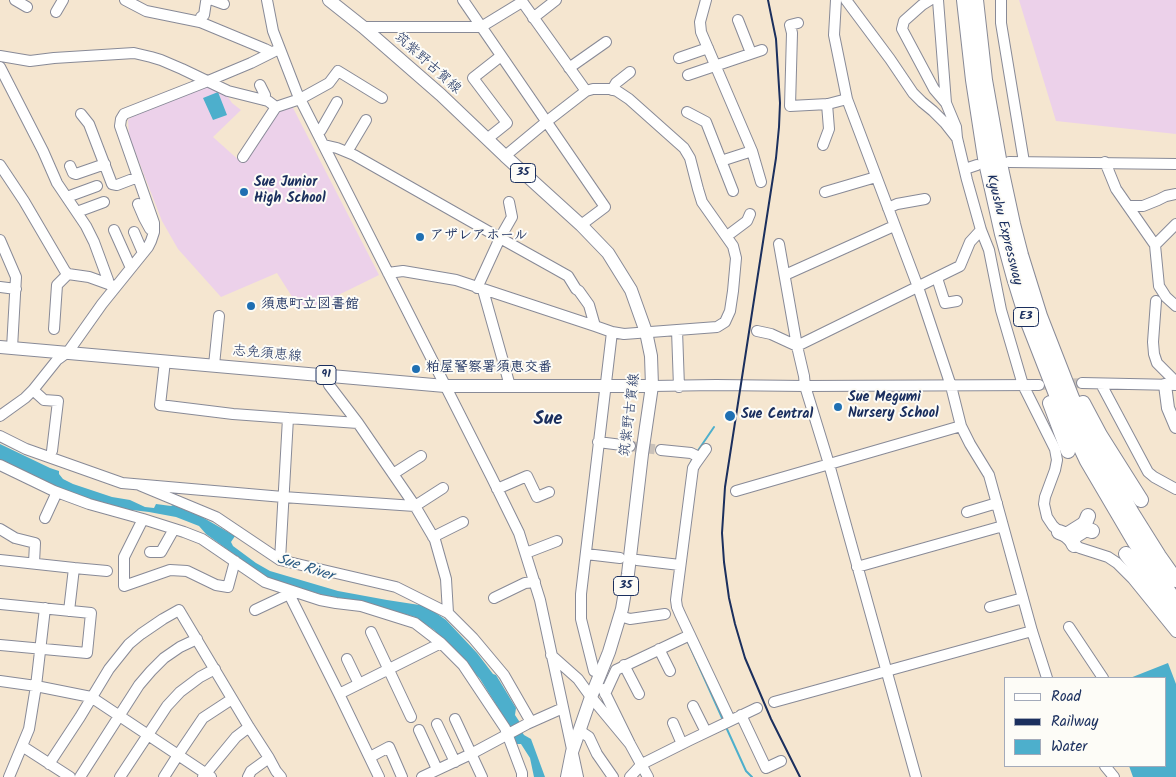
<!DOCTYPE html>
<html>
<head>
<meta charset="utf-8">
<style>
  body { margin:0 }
  #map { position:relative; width:1176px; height:777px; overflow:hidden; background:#f5e6d0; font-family:Kalam,sans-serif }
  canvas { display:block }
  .legend { position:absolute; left:1004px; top:677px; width:162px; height:90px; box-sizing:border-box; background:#fdfcf7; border:1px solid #a3aaba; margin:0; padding:6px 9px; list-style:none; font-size:15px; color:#1b2f5e }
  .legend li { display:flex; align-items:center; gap:10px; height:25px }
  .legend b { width:25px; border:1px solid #a3aaba }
</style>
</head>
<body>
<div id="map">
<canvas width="1176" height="777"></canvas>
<ul class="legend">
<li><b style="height:6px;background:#fff"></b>Road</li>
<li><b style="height:6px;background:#1b2f5e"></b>Railway</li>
<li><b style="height:14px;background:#4dafcc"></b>Water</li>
</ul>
</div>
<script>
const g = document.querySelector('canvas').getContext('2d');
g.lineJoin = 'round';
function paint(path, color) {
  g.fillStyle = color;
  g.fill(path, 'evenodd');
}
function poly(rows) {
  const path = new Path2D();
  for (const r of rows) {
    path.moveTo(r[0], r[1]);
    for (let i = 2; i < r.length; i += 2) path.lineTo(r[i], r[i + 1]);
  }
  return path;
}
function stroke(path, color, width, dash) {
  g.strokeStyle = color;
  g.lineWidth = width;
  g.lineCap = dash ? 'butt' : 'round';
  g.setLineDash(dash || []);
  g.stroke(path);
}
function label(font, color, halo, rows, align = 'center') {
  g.font = font + ' Kalam,"Klee One",sans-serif';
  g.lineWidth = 4;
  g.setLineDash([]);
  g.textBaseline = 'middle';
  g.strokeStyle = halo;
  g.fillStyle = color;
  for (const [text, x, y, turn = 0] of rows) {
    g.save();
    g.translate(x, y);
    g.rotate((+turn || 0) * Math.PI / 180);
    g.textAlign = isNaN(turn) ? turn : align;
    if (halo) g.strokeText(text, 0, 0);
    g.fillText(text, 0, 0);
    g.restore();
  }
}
const built = poly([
  [1019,0,1176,0,1176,134,1056,121],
  [209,84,224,91,232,103,241,110,213,137,242,163,278,111,291,104,379,275,312,308,296,303,277,273,221,297,178,249,162,221,129,136,128,120,141,110]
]);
const water = poly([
  [218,92,227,115,213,120,203,98],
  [0,444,50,468,59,471,59,474,63,479,73,484,112,497,130,500,145,507,154,508,156,504,171,506,173,505,202,517,235,536,231,542,233,546,256,563,270,571,338,591,387,600,426,606,446,620,477,653,493,674,496,675,516,708,515,715,519,721,519,727,522,732,524,735,531,739,545,777,534,777,530,758,521,744,517,744,502,714,480,679,465,662,434,630,415,617,384,608,336,599,270,579,253,568,206,534,199,526,176,517,149,512,132,510,128,511,72,495,0,463],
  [1168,663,1176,684,1176,777,1133,777,1129,766,1165,766,1165,678,1130,678]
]);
const stream = poly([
  [697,452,714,427],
  [689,467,693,458],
  [688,642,723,720],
  [726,727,746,771,752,777]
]);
const minorTunnel = poly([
  [1039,385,1082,383],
  [630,446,661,450]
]);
const minor = poly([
  [15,0,27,7],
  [125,0,146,11,200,22,265,49,271,52],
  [213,0,224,4],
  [267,0,273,31,297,93,491,476,519,533,540,600,578,777],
  [463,0,605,207,581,225],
  [521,0,586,91],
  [706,0,700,22,701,32,752,151,761,182],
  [836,0,834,35,847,99,918,287,951,386,961,426,970,444,989,475,1032,631,1047,678],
  [846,0,890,59,913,93,922,102,933,111,945,123,956,137],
  [930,0,922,5,904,21,902,29,934,89,946,103],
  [938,0,946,103,956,127,957,138,967,180,981,230,989,250,1001,310,1023,385,1055,449,1057,460,1055,470,1045,497,1044,504,1047,517,1053,526,1074,545,1080,548,1108,557,1117,563,1133,579,1176,632],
  [1001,0,1001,23,1024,162],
  [56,12,63,0],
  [533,18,556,0],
  [738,20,751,53],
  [200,22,201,17,204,15,206,2,209,0],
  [798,23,790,25,792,33,790,106,828,104,847,99],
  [363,27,481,27,522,2],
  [0,56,30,61,54,58,134,53,151,57,161,60,182,69,228,91,268,101,276,107],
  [679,58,708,48],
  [0,67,43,151,57,183,86,226,94,242,108,280,108,283],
  [569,68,606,42],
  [688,75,762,50],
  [260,85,265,95,264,100],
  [612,90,616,83,630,72],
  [687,112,706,122,733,191],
  [81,114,89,124,112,184,117,185,138,177],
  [317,132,321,130,337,102],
  [487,139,507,123,473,78,501,56],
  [324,145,337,148,354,155,500,238,552,267,568,276,576,289,579,291,589,305,595,326],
  [823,145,829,129,827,104],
  [347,152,366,120],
  [243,157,276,107,300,99,329,83,338,71,382,98],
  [721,161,752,151],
  [1009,162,1176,164],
  [1105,162,1116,189,1155,245,1159,286,1166,297,1176,306],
  [0,165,24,201,65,271,68,274,89,277,114,286],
  [70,166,73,173,76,174,105,164],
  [965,169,977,165],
  [825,192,876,177],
  [67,197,97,186],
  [138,204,144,218,150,229,152,229],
  [1129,206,1143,206,1158,200,1166,196,1176,194],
  [888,208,897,204,925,199],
  [77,212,104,202],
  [114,230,131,268],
  [134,232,143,253],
  [727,236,747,221,750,214],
  [0,240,16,277,12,348],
  [779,244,797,346,804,376,805,386,829,464,916,777],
  [1155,245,1176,224],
  [388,273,403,271,456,280,595,326,612,332,624,334,717,327,725,322,730,311,733,291,736,258,733,246,702,202,698,189,690,158,684,148,629,99,617,91,609,89,593,89,586,91,546,122,505,156],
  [785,275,894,226],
  [937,278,945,303,957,301],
  [0,287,16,289],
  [477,288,500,238,512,217,509,202],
  [483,290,510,386],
  [1156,301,1153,342,1154,354,1157,363,1172,378,1174,385],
  [54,329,57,285,68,274],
  [677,330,679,387],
  [757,331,771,334,797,346,960,266,970,242,981,230],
  [165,361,160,405,233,414,288,418],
  [214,365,219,316],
  [326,375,329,385,358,423,415,506,435,540,446,579,448,613],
  [1082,383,1176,385],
  [1101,384,1148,472,1154,477,1176,489],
  [652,386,716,385,805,386,1039,385],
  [33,390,44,400,58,401,52,451],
  [0,416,25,398,33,390,57,360,68,352,102,304,148,247,151,241,154,232,154,223,120,126,121,119,124,114,208,81,251,63,279,49],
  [0,436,26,449,122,483,283,497,415,506,443,488],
  [598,442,630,446],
  [706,449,696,463,693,468,677,592,676,600,677,607,680,614,730,720],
  [661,450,691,453,699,457],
  [0,465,54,491,89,504,143,519,184,532,202,539,265,582,320,600,336,603,361,606,415,623,441,643,463,665,505,728,522,773,522,777],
  [393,474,421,456],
  [139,485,216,517,280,560,396,587,448,613,473,638,504,675,531,722],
  [497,489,527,476,537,497,549,492],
  [736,491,961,426],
  [967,512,997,503],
  [45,518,57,492],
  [143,519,124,557,124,586,170,570,187,571,216,585,228,587,235,561],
  [0,529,15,538,35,543,34,563],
  [433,537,463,522],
  [150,552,161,552,174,529],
  [526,553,557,541],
  [586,554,620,558],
  [0,560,74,568,69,611],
  [280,560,288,418,358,423],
  [637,560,680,565],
  [857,567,1003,526],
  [74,568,107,571],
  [287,590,339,694,379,777],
  [494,598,525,583,535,582],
  [0,604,91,613,87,653,0,645],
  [990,607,1023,598],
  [255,610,289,594],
  [620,616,630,619,665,614],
  [1069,627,1103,678],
  [371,632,411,717],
  [659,649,670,671],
  [551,655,578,679,591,697,630,744],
  [347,659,359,684],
  [624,665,639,694],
  [594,671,581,619,581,594,612,332],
  [0,681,36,686,91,697,211,777],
  [603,689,630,744,648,777],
  [339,694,441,643],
  [605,694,616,670,690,635],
  [774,702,1032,631],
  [693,706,706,732],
  [741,715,766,768,781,761],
  [455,719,482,777],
  [673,723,682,744],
  [437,724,455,762],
  [419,730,437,769],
  [580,731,589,737,597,754,613,777],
  [22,746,70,777],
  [370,757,389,747,402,777],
  [49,764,80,717,109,669,129,644,141,634,163,619,179,610,249,727,269,758,276,771,281,777],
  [1105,766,1114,777],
  [9,777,29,729,36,686,45,608],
  [80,777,139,685,151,671,164,658,180,647,197,639],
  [120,777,167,706,180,692,200,677,215,669],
  [164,777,178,755,203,718,232,699],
  [203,777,236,737,249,727],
  [248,777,251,771,269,758],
  [422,777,471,754,527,724,563,708],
  [630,777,642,764,690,740,757,708]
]);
const major = poly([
  [329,0,363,27,441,95,505,156,581,225,608,253,631,290,646,332,651,356,652,386,642,454,628,574,622,609,609,652,591,697,572,752,567,777],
  [0,347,445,386,652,386],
  [1165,385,1168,408,1176,427]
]);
const highway = poly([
  [964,0,973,80,985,158,1002,234,1014,278,1027,320,1059,402,1087,461,1134,541,1176,602],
  [976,0,985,80,999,159,1013,224,1021,255,1040,316,1072,398,1099,455,1132,513,1159,556,1176,580],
  [1050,403,1068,451],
  [1083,403,1100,435,1141,500],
  [1059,532,1064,534,1068,534,1084,524,1086,521,1088,516],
  [1074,545,1072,541,1075,536,1086,529,1092,531],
  [1126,554,1176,618]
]);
const rail = poly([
  [768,0,776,39,780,103,779,127,776,158,725,487,722,533,724,562,729,598,735,624,745,658,771,719,800,777]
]);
const markers = [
  [244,192,5,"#1f6fb2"],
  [420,237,5,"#1f6fb2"],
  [251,306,5,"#1f6fb2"],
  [416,369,5,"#1f6fb2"],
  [838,407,5,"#1f6fb2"],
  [730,416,6,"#1f6fb2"]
];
const shields = [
  [523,173,25],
  [1026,317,25],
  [326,375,20],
  [626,586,25]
];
const shieldNames = [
  ["35",523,173],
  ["E3",1026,317],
  ["91",326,375],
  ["35",626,586]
];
const streetNames = [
  ["筑紫野古賀線",427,64,42],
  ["Kyushu Expressway",1003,230,76],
  ["志免須恵線",267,355,5],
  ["筑紫野古賀線",631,415,-83]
];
const poiNames = [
  ["Sue Junior",254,184],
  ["High School",254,200],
  ["アザレアホール",430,237],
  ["須恵町立図書館",261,306],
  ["粕屋警察署須恵交番",426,369],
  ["Sue Megumi",848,399],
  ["Nursery School",848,415],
  ["Sue Central",741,416]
];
const waterNames = [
  ["Sue River",305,569,18]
];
const districtNames = [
  ["Sue",548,421]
];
paint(built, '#ecd1ea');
paint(water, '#4dafcc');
stroke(stream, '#4dafcc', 2);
stroke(minorTunnel, '#c9c1b9', 10, [10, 5]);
stroke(minor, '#888a97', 12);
stroke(major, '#888a97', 14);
stroke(highway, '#888a97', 16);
stroke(minor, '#fff', 10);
stroke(major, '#fff', 12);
stroke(highway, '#fff', 14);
stroke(rail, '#1b2f5e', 2);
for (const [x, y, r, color] of markers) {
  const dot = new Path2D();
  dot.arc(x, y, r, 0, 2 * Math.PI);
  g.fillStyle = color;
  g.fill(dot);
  stroke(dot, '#fdfcf7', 2);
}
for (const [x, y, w] of shields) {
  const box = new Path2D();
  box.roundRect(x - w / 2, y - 9.5, w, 19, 4);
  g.fillStyle = '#fdfcf7';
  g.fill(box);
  stroke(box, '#1b2f5e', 1);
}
label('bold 12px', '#1b2f5e', null, shieldNames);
label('14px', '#1b2f5e', '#fdfcf7', streetNames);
label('bold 14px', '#1b2f5e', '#fdfcf7', poiNames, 'left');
label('italic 15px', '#2c5c84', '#fdfcf7', waterNames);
label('bold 19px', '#1b2f5e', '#fdfcf7', districtNames);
</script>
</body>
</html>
